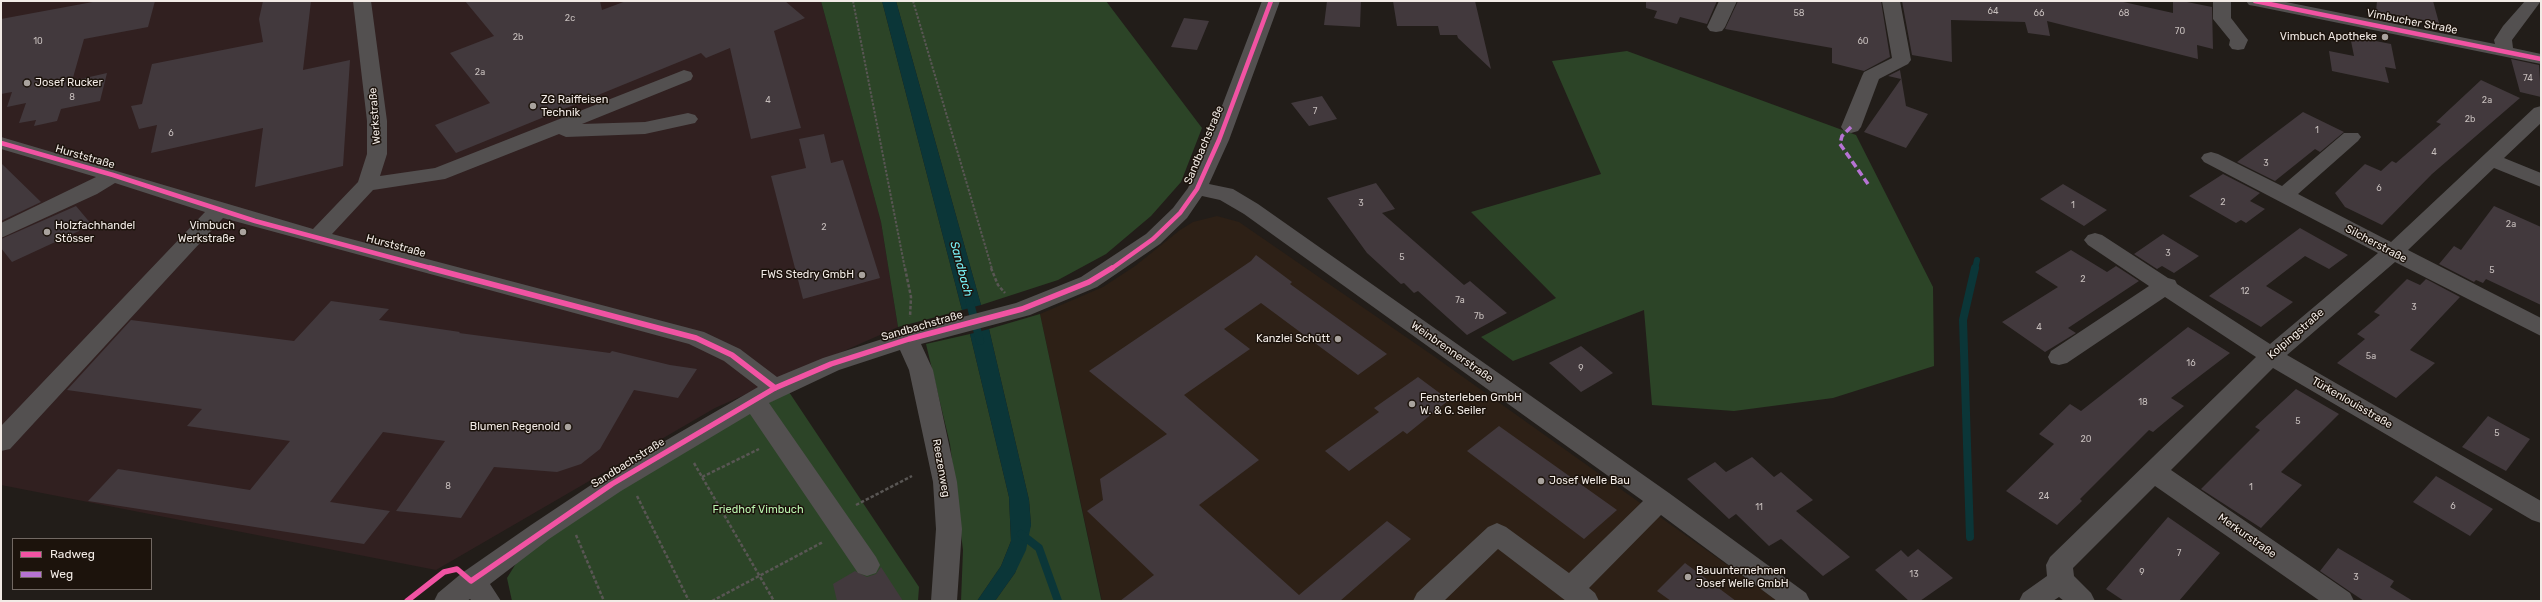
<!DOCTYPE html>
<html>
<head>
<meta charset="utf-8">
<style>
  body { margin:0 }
  #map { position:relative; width:2542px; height:602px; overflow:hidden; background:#221d19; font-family:Rubik,sans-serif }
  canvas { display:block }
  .frame { position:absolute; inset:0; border:2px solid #f2ebe6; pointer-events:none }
  .legend { position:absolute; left:12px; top:538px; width:140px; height:52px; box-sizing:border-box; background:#1c130c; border:1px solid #726963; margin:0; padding:5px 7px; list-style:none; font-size:12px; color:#f2ebe6 }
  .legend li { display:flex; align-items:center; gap:8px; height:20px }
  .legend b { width:20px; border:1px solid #726963 }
</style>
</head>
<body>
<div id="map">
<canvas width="2542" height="602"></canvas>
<div class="frame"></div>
<ul class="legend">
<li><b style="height:5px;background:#f153a3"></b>Radweg</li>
<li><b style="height:5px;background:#b673d3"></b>Weg</li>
</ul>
</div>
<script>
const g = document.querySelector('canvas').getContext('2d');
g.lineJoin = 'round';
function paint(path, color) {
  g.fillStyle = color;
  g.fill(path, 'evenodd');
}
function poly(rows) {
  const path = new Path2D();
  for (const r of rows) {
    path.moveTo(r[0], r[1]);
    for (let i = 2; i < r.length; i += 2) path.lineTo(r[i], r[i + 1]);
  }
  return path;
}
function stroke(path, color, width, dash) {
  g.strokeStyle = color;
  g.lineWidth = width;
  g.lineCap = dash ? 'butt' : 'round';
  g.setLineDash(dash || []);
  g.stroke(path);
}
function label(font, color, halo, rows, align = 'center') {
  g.font = font + ' Rubik,sans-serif';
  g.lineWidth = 3;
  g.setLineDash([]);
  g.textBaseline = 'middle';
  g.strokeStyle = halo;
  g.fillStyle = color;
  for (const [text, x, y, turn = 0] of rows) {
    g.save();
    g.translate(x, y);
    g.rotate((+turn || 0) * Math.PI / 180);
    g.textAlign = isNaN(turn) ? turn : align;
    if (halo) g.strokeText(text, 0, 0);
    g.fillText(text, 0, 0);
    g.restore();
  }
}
const built = poly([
  [1217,216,1239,222,1435,357,1778,601,1102,601,1040,314,1103,287,1135,266,1180,230,1193,222]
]);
const industrial = poly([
  [1,1,821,1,881,222,898,327,715,408,436,570,1,485]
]);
const green = poly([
  [821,1,882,1,962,310,898,327,881,222],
  [896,1,1106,1,1202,128,1181,182,1151,216,1106,254,1058,280,981,305],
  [1627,51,1856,135,1933,287,1934,366,1833,398,1734,411,1652,405,1644,310,1513,361,1481,337,1556,298,1471,212,1601,174,1552,61],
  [1040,314,1101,599,1102,601,995,601,1015,573,1031,525,1029,500,989,329],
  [970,334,1009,497,1011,541,1001,566,977,601,961,601,963,550,950,444,926,344],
  [789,392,919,587,918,601,512,601,507,578,520,557,637,473]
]);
const water = poly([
  [882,1,896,1,981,305,962,310],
  [989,329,1029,500,1031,525,1026,550,1015,573,995,601,977,601,1001,566,1011,541,1009,497,970,334]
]);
const streamFar1 = poly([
  [1975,269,1977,260]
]);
const stream = poly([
  [969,299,980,341],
  [1021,534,1039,548,1058,601],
  [1970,537,1963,320,1975,268]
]);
const building = poly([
  [98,1,155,1,148,27,84,39,72,81,107,73,100,101,61,109,57,121,34,126,36,120,19,123,26,103,7,107,12,92,1,94,1,19],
  [263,1,311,1,303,70,350,60,343,166,255,187,263,128,151,153,157,125,139,129,131,106,142,104,152,64,263,42,259,19],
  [465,1,600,1,602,10,626,1,785,1,805,18,774,31,801,128,751,139,730,48,706,58,701,53,456,153,435,125,490,103,450,53,494,36],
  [1327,1,1361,1,1360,27,1324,25],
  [1393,1,1475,1,1491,69,1458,38,1457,35,1440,35,1438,26,1397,26],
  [1646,1,1717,1,1707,24,1680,17,1677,24,1654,18,1657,11,1646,8],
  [1738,1,1881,1,1890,57,1864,71,1832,63,1832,48,1725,29],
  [1902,1,2119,1,2173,13,2173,1,2182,1,2212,7,2213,49,2197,45,2198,59,2047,21,2050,36,2028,33,2025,22,1951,20,1952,62,1912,55],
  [2377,1,2433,1,2439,23,2376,11],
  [1184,18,1209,21,1197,50,1171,47],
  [2350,36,2391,44,2396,69,2385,67,2389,83,2332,71,2329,51,2354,56],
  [2511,59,2539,65,2541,97,2520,92],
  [1900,70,1906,106,1928,114,1906,148,1864,132,1901,79,1888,76],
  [2481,80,2520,98,2432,174,2382,225,2345,207,2335,193,2365,164,2381,171,2392,161,2396,163,2441,124,2436,122],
  [1322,96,1337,119,1309,126,1291,103],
  [2303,112,2344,132,2320,152,2315,149,2275,181,2237,162],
  [824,134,831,163,843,160,880,278,803,299,771,176,806,168,799,139],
  [1,163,41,202,1,221],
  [2223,174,2260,193,2250,201,2265,209,2246,223,2241,220,2236,223,2189,196],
  [1376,183,1395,209,1382,213,1464,285,1470,281,1507,313,1467,335,1418,291,1414,293,1404,283,1401,284,1367,253,1327,198],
  [2063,184,2107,210,2084,226,2040,199],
  [76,206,92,225,12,262,1,248,1,239],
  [2494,206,2541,227,2541,305,2486,279,2483,283,2476,280,2474,282,2439,264,2454,246,2461,250],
  [2300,228,2348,255,2329,269,2305,256,2266,286,2293,302,2261,327,2209,296],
  [2163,234,2199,256,2174,273,2162,266,2157,269,2134,254],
  [2071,250,2107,272,2116,266,2139,281,2068,328,2076,333,2045,352,2002,322,2058,287,2035,272],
  [1256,255,1292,282,1290,284,1387,354,1358,375,1261,303,1224,329,1250,349,1184,395,1259,460,1199,505,1299,595,1387,521,1411,539,1340,601,1120,601,1154,575,1087,511,1103,500,1100,479,1167,434,1089,371,1251,261],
  [2407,279,2420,285,2426,279,2460,297,2410,350,2435,363,2396,398,2337,363,2365,339,2357,334,2380,315,2374,312],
  [331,301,389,309,379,320,460,332,459,333,610,353,612,351,670,365,697,369,678,398,634,390,600,449,581,464,557,472,494,467,461,518,396,511,445,441,383,432,330,502,390,511,364,544,88,501,118,469,250,490,290,441,187,426,202,409,67,390,131,320,294,341],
  [2188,327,2230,353,2171,398,2184,406,2153,432,2149,430,2080,499,2082,501,2057,525,2006,491,2054,444,2039,434,2070,404,2081,411],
  [1581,346,1613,373,1581,392,1549,363],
  [1418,377,1449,400,1407,434,1403,431,1349,471,1325,451,1379,412,1374,408],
  [2296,389,2339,414,2281,472,2302,485,2261,528,2201,489,2260,430,2255,427],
  [2488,416,2530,439,2506,471,2462,447],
  [1499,426,1617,510,1584,539,1467,451],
  [1752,457,1774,477,1781,472,1813,500,1796,511,1850,557,1823,576,1781,539,1769,546,1736,514,1729,519,1687,479,1715,462,1726,472],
  [2436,476,2493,509,2470,536,2413,502],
  [2168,517,2220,553,2179,601,2124,601,2106,589],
  [2338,548,2394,581,2390,587,2413,601,2364,601,2352,593,2320,571],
  [1918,549,1953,578,1920,601,1909,601,1875,570,1901,550,1908,557],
  [1685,563,1736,601,1671,601,1657,591],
  [881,567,903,601,837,601,833,584,855,571,867,577,876,574]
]);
const pathFar1 = poly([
  [853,1,905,269],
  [913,1,992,269]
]);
const path = poly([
  [905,268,911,297,910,317],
  [991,268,998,285,1005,293],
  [694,463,774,601],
  [702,477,759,449],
  [637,496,689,601],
  [856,505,912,476],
  [576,535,604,601],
  [712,601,823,542]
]);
const minor = poly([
  [353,1,371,1,387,121,387,154,380,176,435,168,684,70,691,72,693,76,691,80,582,124,645,122,688,113,695,115,698,119,695,123,645,134,566,137,559,134,445,179,373,190,332,234,704,332,740,349,777,377,823,358,901,333,1016,303,1081,277,1146,234,1173,208,1188,188,1209,140,1262,1,1280,1,1229,140,1209,184,1233,189,1258,204,1669,493,1806,593,1810,601,1777,601,1661,515,1589,588,1595,593,1599,601,1566,601,1498,549,1444,601,1413,601,1417,593,1488,527,1497,523,1506,527,1569,573,1643,501,1244,214,1220,200,1202,196,1187,218,1160,244,1097,287,1030,315,921,344,933,370,957,482,962,529,957,601,931,601,936,529,933,482,909,370,900,350,839,370,769,403,876,557,880,565,876,573,867,576,858,573,750,414,621,491,549,539,490,584,501,601,472,601,470,599,467,601,434,601,438,593,462,573,531,525,603,477,758,387,724,361,689,344,223,218,10,449,1,451,1,426,205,212,115,183,97,194,1,238,1,223,96,177,1,149,1,137,313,229,358,182,367,154,367,121,353,1],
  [1719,1,1737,1,1725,27,1722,31,1716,32,1710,31,1707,27,1719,1],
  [1882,1,1900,1,1911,60,1908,64,1879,79,1861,127,1858,131,1851,133,1844,131,1841,127,1862,76,1864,72,1892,58,1882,1],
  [2213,1,2231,1,2231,18,2248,40,2244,49,2238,50,2232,49,2229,45,2230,40,2213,19,2213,1],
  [2246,1,2281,1,2495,44,2494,40,2503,26,2525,1,2541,1,2512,40,2513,48,2541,54,2541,64,2255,6,2249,5,2246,1],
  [2541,106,2541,123,2504,158,2541,173,2541,187,2494,168,2408,250,2541,318,2541,336,2395,262,2287,355,2541,501,2541,523,2532,520,2273,368,2171,470,2350,593,2354,601,2320,601,2155,486,2073,568,2074,576,2091,593,2095,601,2064,601,2059,597,2053,601,2019,601,2023,593,2047,576,2046,565,2050,557,2256,357,2165,297,2067,363,2059,365,2051,363,2048,357,2051,351,2149,286,2088,245,2084,240,2088,235,2095,233,2102,235,2168,278,2175,280,2177,284,2270,344,2378,253,2204,162,2201,158,2204,154,2211,152,2218,154,2282,186,2344,133,2358,133,2361,137,2358,141,2298,194,2391,242,2534,108,2541,106]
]);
const quiet = poly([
  [1851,127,1842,136,1840,144,1868,184]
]);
const cyclewayFar1 = poly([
  [2255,1,2541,59],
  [1,143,113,175,255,221,434,269],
  [1111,269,1153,239,1180,213,1197,189,1219,140,1271,1]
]);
const cycleway = poly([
  [430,268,696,338,732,355,775,388],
  [407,601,444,572,457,569,471,581,612,484,775,388,831,364,909,339,1022,309,1089,282,1112,268]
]);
const markers = [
  [2385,37,4,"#a9a39e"],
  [27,83,4,"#a9a39e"],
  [533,106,4,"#a9a39e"],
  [47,232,4,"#a9a39e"],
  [243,232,4,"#a9a39e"],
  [862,275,4,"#a9a39e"],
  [1338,339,4,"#a9a39e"],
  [1412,404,4,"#a9a39e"],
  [568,427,4,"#a9a39e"],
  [1541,481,4,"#a9a39e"],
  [1688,577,4,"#a9a39e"]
];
const numberNames = [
  ["64",1993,11],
  ["58",1799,13],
  ["66",2039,13],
  ["68",2124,13],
  ["2c",570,18],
  ["70",2180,31],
  ["2b",518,37],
  ["10",38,41],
  ["60",1863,41],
  ["2a",480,72],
  ["74",2528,78],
  ["8",72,97],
  ["4",768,100],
  ["2a",2487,100],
  ["7",1315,111],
  ["2b",2470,119],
  ["1",2317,130],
  ["6",171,133],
  ["4",2434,152],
  ["3",2266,163],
  ["6",2379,188],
  ["2",2223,202],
  ["3",1361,203],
  ["1",2073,205],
  ["2a",2511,224],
  ["2",824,227],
  ["3",2168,253],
  ["5",1402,257],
  ["5",2492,270],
  ["2",2083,279],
  ["12",2245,291],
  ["7a",1460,300],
  ["3",2414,307],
  ["7b",1479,316],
  ["4",2039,327],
  ["5a",2371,356],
  ["16",2191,363],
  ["9",1581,368],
  ["18",2143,402],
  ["5",2298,421],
  ["5",2497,433],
  ["20",2086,439],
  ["8",448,486],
  ["1",2251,487],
  ["24",2044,496],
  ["6",2453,506],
  ["11",1759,507],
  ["7",2179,553],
  ["9",2142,572],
  ["13",1914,574],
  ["3",2356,577]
];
const streetNames = [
  ["Vimbucher Straße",2412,22,11],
  ["Werkstraße",375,116,-94],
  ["Sandbachstraße",1204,145,-67],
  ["Hurststraße",85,157,16],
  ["Silcherstraße",2376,244,28],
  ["Hurststraße",396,246,15],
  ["Sandbachstraße",922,326,-16],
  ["Kolpingstraße",2296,334,-41],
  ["Weinbrennerstraße",1452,352,35],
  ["Türkenlouisstraße",2352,403,30],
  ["Sandbachstraße",628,463,-32],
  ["Reezenweg",941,468,80],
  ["Merkurstraße",2247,536,35]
];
const poiNames = [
  ["Vimbuch Apotheke",2377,37,"right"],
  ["Josef Rucker",35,83],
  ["ZG Raiffeisen",541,100],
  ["Technik",541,113],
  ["Holzfachhandel",55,226],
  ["Stösser",55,239],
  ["Vimbuch",235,226,"right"],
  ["Werkstraße",235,239,"right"],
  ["FWS Stedry GmbH",854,275,"right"],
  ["Kanzlei Schütt",1330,339,"right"],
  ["Fensterleben GmbH",1420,398],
  ["W. & G. Seiler",1420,411],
  ["Blumen Regenold",560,427,"right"],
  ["Josef Welle Bau",1549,481],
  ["Bauunternehmen",1696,571],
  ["Josef Welle GmbH",1696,584]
];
const parkNames = [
  ["Friedhof Vimbuch",758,510]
];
const waterNames = [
  ["Sandbach",961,269,75]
];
paint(built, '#2d2016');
paint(industrial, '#312020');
paint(green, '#2c4427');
paint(water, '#0b3638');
stroke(streamFar1, '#0b3638', 6);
stroke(stream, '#0b3638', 8);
paint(building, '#42393d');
stroke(pathFar1, '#595654', 2, [2.5, 1.5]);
stroke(path, '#595654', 2.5, [3.5, 2]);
paint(minor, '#535050');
stroke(quiet, '#b673d3', 3.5, [7, 3.5]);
stroke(cyclewayFar1, '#f153a3', 4.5);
stroke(cycleway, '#f153a3', 5.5);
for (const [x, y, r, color] of markers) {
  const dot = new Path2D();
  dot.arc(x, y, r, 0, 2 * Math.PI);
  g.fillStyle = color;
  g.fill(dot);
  stroke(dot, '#1c130c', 1.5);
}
label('9px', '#c6bebc', null, numberNames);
label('11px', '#f2ebe6', '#1c130c', streetNames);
label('11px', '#f2ebe6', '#1c130c', poiNames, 'left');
label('11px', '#bbf5af', '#1c130c', parkNames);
label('italic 12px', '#78f4fa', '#1c130c', waterNames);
</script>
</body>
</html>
